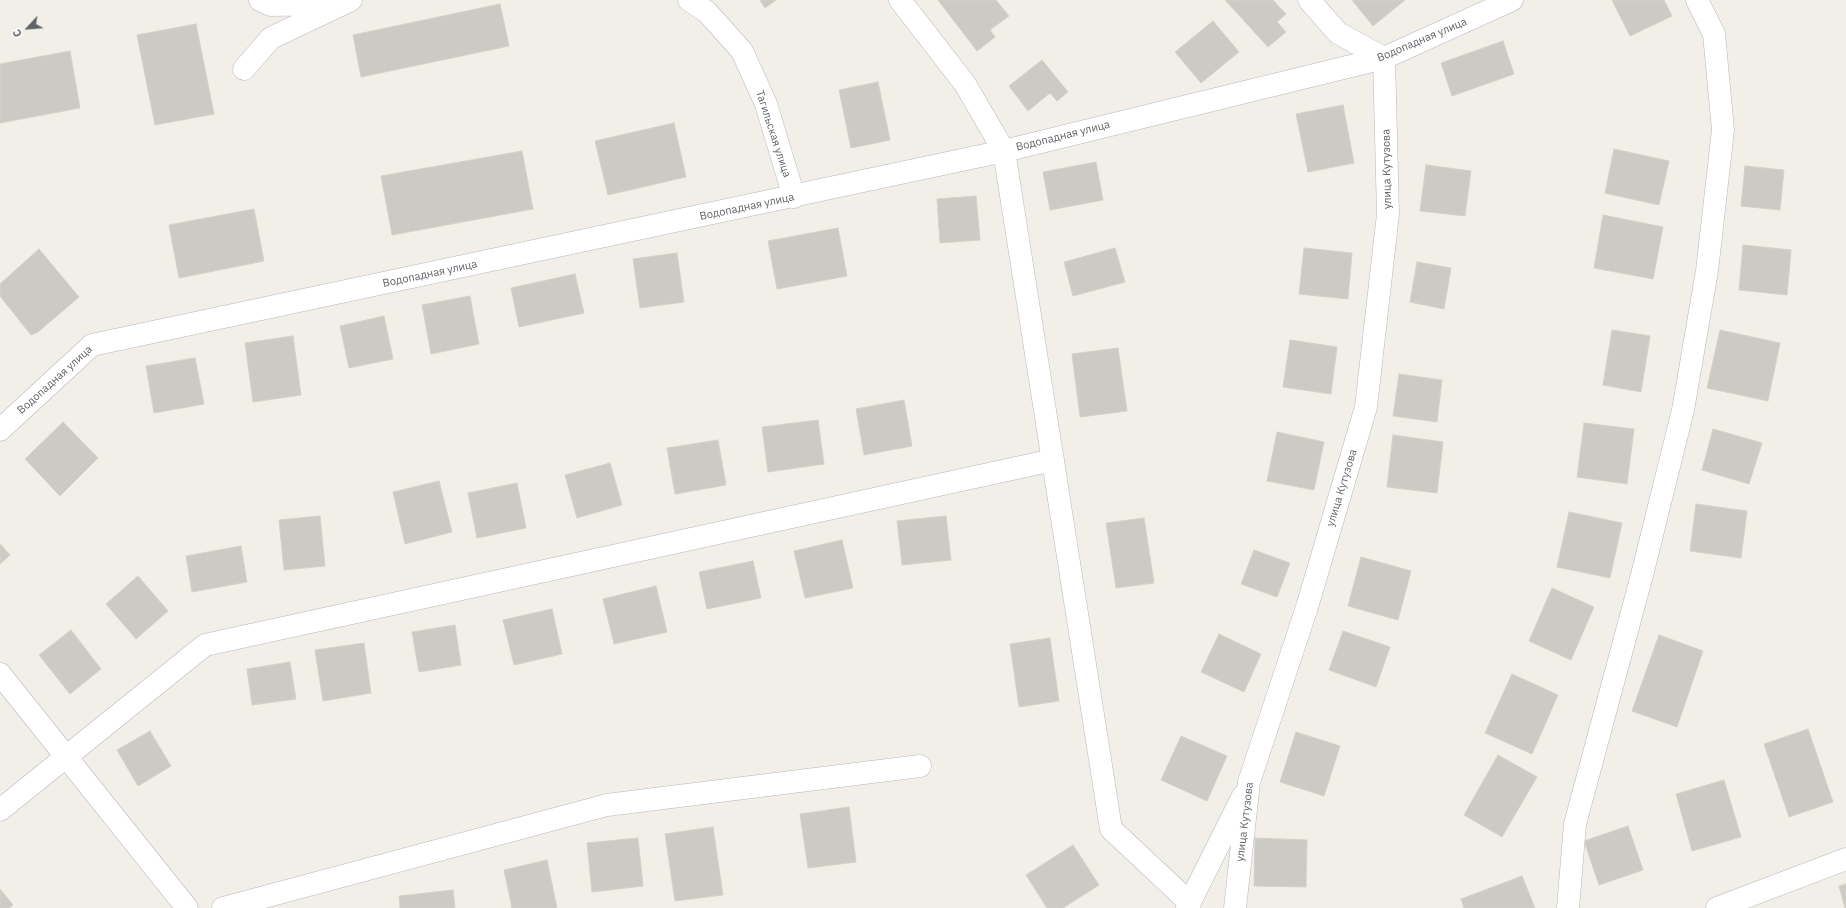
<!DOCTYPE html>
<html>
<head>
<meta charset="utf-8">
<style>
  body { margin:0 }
  #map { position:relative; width:1846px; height:908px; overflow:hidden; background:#f1efe8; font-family:"IBM Plex Sans",sans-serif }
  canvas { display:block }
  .north { position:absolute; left:8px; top:8px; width:40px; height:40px; -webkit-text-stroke:3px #fff; paint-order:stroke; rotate:244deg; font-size:11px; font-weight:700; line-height:16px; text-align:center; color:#5f6368 }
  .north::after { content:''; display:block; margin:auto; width:14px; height:18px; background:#5f6368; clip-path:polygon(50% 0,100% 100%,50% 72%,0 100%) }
</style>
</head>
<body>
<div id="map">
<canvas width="1846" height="908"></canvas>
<div class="north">С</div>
</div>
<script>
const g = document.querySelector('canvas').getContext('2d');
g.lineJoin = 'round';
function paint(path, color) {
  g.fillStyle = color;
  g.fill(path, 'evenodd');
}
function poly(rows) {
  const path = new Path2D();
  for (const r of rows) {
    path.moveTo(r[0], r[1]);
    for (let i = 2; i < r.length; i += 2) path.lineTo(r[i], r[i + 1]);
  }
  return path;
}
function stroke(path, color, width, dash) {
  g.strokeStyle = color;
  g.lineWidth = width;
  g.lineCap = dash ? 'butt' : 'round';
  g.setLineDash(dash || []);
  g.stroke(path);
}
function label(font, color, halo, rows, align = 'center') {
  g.font = font + ' "IBM Plex Sans",sans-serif';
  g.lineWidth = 3;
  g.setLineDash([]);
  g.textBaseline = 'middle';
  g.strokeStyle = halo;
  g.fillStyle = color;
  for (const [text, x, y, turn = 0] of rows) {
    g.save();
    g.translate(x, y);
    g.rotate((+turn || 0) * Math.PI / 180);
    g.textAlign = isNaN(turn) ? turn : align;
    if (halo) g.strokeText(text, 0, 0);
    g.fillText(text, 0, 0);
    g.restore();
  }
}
const building = poly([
  [760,0,776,0,765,8,760,0],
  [938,0,996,0,1009,16,990,30,995,37,977,51,938,0],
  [1225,0,1273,0,1286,14,1277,22,1286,32,1268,47,1225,0],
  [1352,0,1405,0,1373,26,1352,0],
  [1612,0,1664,0,1672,16,1630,36,1612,0],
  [500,4,509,46,361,77,353,35,500,4],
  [1213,21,1239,52,1201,83,1175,52,1213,21],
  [196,24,214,114,155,125,137,35,196,24],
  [1503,41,1514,74,1452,96,1441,63,1503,41],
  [70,51,80,108,0,123,0,64,70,51],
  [1042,60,1068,92,1057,101,1050,93,1028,111,1009,86,1042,60],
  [878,82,890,140,851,148,839,90,878,82],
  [1343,105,1354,163,1308,172,1296,114,1343,105],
  [674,123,686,177,608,195,595,141,674,123],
  [1614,149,1669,161,1659,205,1605,193,1614,149],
  [522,151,533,209,392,235,381,176,522,151],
  [1096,162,1103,200,1050,210,1043,172,1096,162],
  [1426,165,1471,171,1465,216,1420,211,1426,165],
  [1745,166,1784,170,1780,210,1741,206,1745,166],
  [976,196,980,240,940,243,937,199,976,196],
  [254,209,264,261,179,278,169,225,254,209],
  [1603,215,1663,227,1653,279,1594,268,1603,215],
  [838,228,847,276,777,289,768,241,838,228],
  [1743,245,1791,250,1787,295,1739,290,1743,245],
  [1115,248,1125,282,1073,296,1064,262,1115,248],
  [1304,248,1352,253,1348,299,1299,294,1304,248],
  [39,249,79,297,38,332,31,335,0,296,0,284,39,249],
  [677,253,684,302,640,308,633,259,677,253],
  [1417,262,1451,268,1444,309,1410,302,1417,262],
  [575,274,584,313,519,327,511,288,575,274],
  [470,296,479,344,431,354,422,305,470,296],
  [384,316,393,359,349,368,340,326,384,316],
  [1612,330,1650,336,1641,392,1603,385,1612,330],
  [1720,330,1780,343,1768,401,1707,388,1720,330],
  [293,336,301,395,253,402,245,343,293,336],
  [1290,340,1337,347,1331,394,1283,387,1290,340],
  [1118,348,1127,411,1080,417,1072,354,1118,348],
  [195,358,204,404,154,413,146,366,195,358],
  [1399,374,1442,380,1437,422,1393,416,1399,374],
  [904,400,912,446,864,455,856,409,904,400],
  [818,420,824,464,768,472,762,427,818,420],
  [63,422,98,458,60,496,25,459,63,422],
  [1584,423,1634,429,1627,484,1577,477,1584,423],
  [1713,429,1762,443,1749,484,1702,470,1713,429],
  [1277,432,1324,442,1314,490,1267,481,1277,432],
  [1393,435,1443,442,1437,493,1387,487,1393,435],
  [718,440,726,485,675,494,667,448,718,440],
  [610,463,622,505,577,518,565,475,610,463],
  [439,481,452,532,405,544,393,492,439,481],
  [517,483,526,528,477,538,468,493,517,483],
  [1696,504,1747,511,1741,558,1690,551,1696,504],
  [1569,512,1622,523,1610,578,1557,567,1569,512],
  [320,516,325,566,284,570,279,520,320,516],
  [946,516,951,560,902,565,897,521,946,516],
  [1144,518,1154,583,1116,588,1106,523,1144,518],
  [842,540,853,588,805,598,794,551,842,540],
  [0,544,10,555,0,564,0,544],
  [241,546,247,582,192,592,186,556,241,546],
  [1254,550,1290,563,1277,597,1241,584,1254,550],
  [1361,557,1411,571,1398,620,1348,606,1361,557],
  [753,561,761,598,707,609,699,572,753,561],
  [138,576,168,611,136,639,106,604,138,576],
  [656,586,667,632,614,644,603,599,656,586],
  [1552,588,1594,607,1571,660,1529,641,1552,588],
  [552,609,562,654,514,665,503,620,552,609],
  [455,625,461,665,419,672,412,632,455,625],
  [71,630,101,669,70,694,39,655,71,630],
  [1343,631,1390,647,1376,687,1329,670,1343,631],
  [1219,634,1261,654,1244,692,1201,672,1219,634],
  [1659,635,1703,651,1677,727,1632,711,1659,635],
  [1050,638,1059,701,1019,707,1010,644,1050,638],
  [364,643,371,693,323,701,315,650,364,643],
  [290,662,296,699,252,705,247,669,290,662],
  [1512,674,1558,695,1532,754,1485,733,1512,674],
  [1808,729,1833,802,1789,817,1764,744,1808,729],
  [150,731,171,766,138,786,117,750,150,731],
  [1296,732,1340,746,1324,796,1280,782,1296,732],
  [1181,736,1227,756,1207,801,1161,780,1181,736],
  [1498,755,1537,777,1502,837,1464,815,1498,755],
  [1724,780,1741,837,1692,851,1676,794,1724,780],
  [849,807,856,862,808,868,800,814,849,807],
  [1628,826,1643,870,1599,885,1584,841,1628,826],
  [713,827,723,895,675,901,665,834,713,827],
  [638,838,643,886,592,892,587,843,638,838],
  [1255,838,1307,840,1306,887,1254,886,1255,838],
  [1073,845,1099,885,1063,908,1047,908,1026,875,1073,845],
  [547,860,557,908,512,908,504,870,547,860],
  [1522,876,1535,908,1464,908,1461,899,1522,876],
  [1846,884,1846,908,1845,908,1839,886,1846,884],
  [0,889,13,905,9,908,0,908,0,889],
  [453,890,455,908,400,908,399,896,453,890]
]);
const minor = poly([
  [260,0,271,5,335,4],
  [689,0,707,12,742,51,766,104,794,197],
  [900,0,965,84,1004,151,1111,829,1190,903],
  [244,69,271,38,351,0],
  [0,674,187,908],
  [0,810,205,645,1053,460],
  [223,908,607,805,920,766],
  [1187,908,1243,796],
  [1235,908,1249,782,1307,607,1366,407,1388,214,1384,58,1338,33,1309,0],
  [1568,908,1575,824,1642,575,1683,410,1707,271,1723,130,1714,34,1697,0],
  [1717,908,1846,859]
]);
const tertiary = poly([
  [0,430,92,345,1004,151,1384,58,1512,0]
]);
const streetNames = [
  ["Водопадная улица",1422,40,-23],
  ["Тагильская улица",773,134,72],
  ["Водопадная улица",1063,136,-14],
  ["улица Кутузова",1387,169,-91],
  ["Водопадная улица",747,207,-12],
  ["Водопадная улица",430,274,-12],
  ["Водопадная улица",55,380,-42],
  ["улица Кутузова",1342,488,-73],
  ["улица Кутузова",1245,822,-83]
];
paint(building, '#cccac5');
stroke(building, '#d6d1c6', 1);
stroke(minor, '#b5b8bc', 23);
stroke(tertiary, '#b5b8bc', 23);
stroke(minor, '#fff', 22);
stroke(tertiary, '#fff', 22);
label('11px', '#5f6368', '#fff', streetNames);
</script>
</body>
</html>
